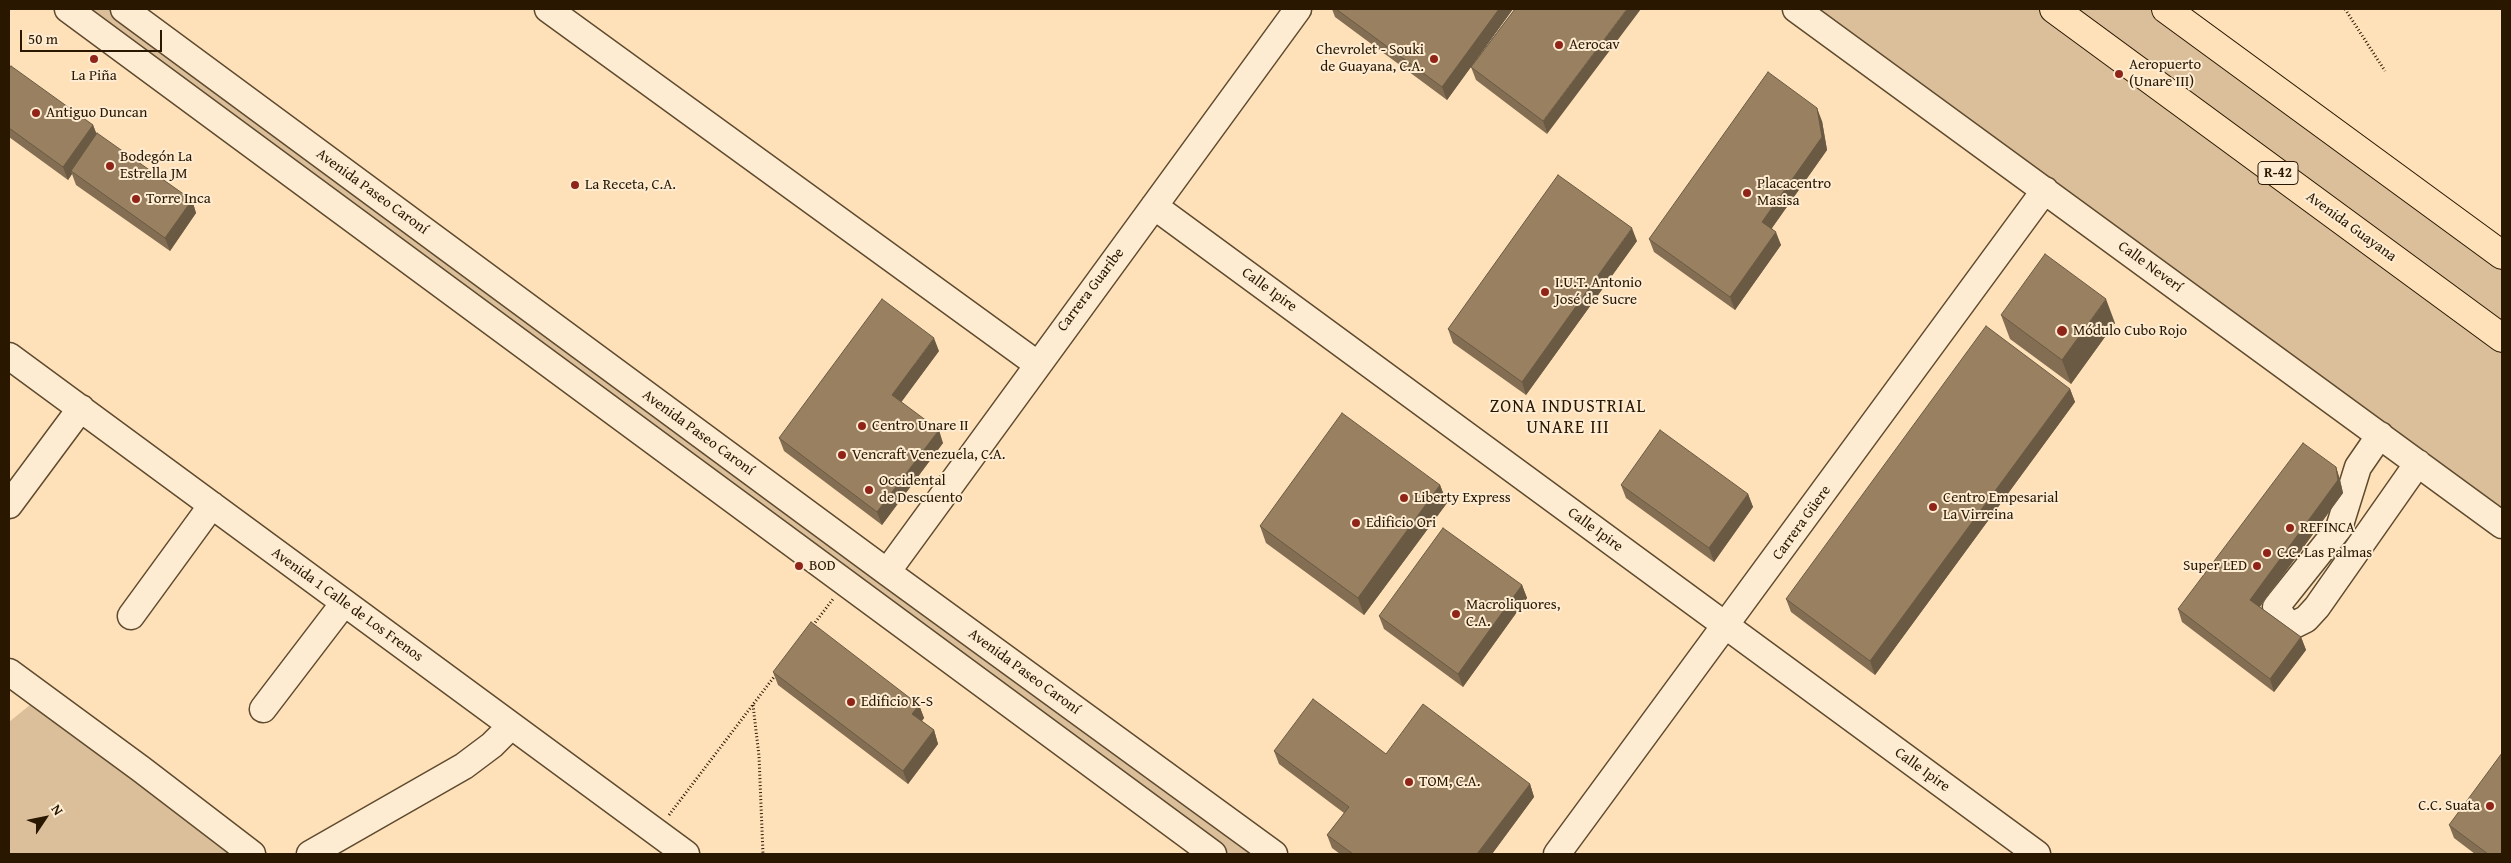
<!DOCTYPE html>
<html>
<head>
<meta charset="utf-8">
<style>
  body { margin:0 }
  #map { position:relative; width:2511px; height:863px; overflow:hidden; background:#fee1b9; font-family:"Gentium Book Plus",serif }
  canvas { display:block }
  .frame { position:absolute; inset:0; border:10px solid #291700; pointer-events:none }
  .north { position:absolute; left:20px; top:793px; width:50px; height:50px; -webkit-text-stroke:4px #feecd2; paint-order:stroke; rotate:56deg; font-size:14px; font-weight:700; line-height:20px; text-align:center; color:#291700 }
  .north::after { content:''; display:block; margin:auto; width:18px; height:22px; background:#291700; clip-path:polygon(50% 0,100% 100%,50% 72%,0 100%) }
  .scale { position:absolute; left:20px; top:30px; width:142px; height:22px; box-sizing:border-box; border:2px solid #291700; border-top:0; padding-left:6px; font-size:15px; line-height:18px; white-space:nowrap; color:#291700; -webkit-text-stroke:4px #feecd2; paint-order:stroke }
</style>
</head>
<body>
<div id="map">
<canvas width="2511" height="863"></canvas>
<div class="frame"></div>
<div class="north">N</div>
<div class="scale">50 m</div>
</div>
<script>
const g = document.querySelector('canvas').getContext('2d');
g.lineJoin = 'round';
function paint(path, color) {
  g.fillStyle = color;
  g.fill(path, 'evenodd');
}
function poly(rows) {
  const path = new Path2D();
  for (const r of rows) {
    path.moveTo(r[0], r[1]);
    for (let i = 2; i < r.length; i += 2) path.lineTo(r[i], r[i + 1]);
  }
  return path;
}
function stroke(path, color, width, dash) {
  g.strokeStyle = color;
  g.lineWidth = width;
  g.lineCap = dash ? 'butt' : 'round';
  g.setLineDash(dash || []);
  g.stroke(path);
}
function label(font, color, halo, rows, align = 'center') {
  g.font = font + ' "Gentium Book Plus",serif';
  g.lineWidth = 4;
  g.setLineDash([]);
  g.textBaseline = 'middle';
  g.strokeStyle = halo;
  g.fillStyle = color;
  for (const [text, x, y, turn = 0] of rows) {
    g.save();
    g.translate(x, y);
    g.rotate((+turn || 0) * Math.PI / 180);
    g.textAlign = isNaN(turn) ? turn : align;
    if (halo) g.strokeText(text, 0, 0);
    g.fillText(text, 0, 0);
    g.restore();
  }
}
const green = poly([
  [68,9,124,9,1274,854,1213,854],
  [1796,9,2166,9,2502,255,2502,525],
  [41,696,252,854,9,854,9,722]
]);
const path = poly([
  [2345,9,2385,71],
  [811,628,833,599],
  [753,705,759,756,763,854],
  [669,815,777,673]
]);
const minor = poly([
  [68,9,1213,854],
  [124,9,887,572,1274,854],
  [548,9,1037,364],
  [1796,9,2502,525],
  [1154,206,2037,854],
  [9,356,686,854],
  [2380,435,2358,467,2339,528,2276,607,2287,623,2296,624,2306,619,2317,607,2418,463],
  [9,505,81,408],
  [887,572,1298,9],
  [131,616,212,505],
  [9,672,141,769,252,854],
  [263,709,344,603],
  [310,854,464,766,492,745,511,726],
  [1557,854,2045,190]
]);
const major = poly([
  [2054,9,2502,338],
  [2166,9,2502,255]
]);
const wall = poly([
  [1332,9,1513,9,1447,100,1335,17],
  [1515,9,1547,134,1476,80,1471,67],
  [9,69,93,125,97,135,192,200,196,213,170,251,76,185,72,174,68,180,9,137],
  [1822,121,1827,150,1772,228,1781,245,1735,310,1654,252,1649,239],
  [1637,241,1526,395,1453,343,1448,329],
  [2001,315,2115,323,2071,384,2010,339],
  [939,351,901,402,943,443,882,525,784,451,779,438],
  [2070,389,2075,402,1875,675,1791,612,1786,599],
  [2336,467,2340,480,2343,493,2260,607,2301,637,2306,650,2274,692,2182,622,2178,609],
  [1440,485,1447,503,1364,615,1266,543,1260,526],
  [1621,485,1748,494,1753,507,1714,562,1626,498],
  [1522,585,1527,598,1463,687,1384,629,1379,616],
  [773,672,919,705,924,718,922,721,934,730,938,744,908,784,778,685],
  [1274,751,1386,754,1530,784,1534,797,1492,854,1340,854,1332,848,1327,835,1344,813,1279,764],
  [2449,825,2502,854,2475,854,2454,838]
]);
const shadedWall = poly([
  [1499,9,1513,9,1447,100,1442,87],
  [1627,9,1641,9,1547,134,1543,121],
  [1817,108,1822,121,1827,150,1767,235,1762,222],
  [93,125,98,138,71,171,72,174,68,180,63,167],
  [192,200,196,213,170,251,165,238],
  [1632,228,1637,241,1526,395,1522,382],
  [1776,232,1781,245,1735,310,1730,297],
  [2106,299,2115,323,2071,384,2062,360],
  [934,338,939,351,897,408,892,395],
  [2070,389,2075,402,1875,675,1870,661],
  [939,430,943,443,882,525,877,512],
  [2336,467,2340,480,2343,493,2255,613,2250,600],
  [1440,485,1447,503,1364,615,1358,598],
  [1748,494,1753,507,1714,562,1709,548],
  [1522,585,1527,598,1463,687,1458,674],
  [2301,637,2306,650,2274,692,2270,679],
  [919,705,924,718,917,727,912,714],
  [934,730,938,744,908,784,903,771],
  [1530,784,1534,797,1492,854,1477,854]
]);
const building = poly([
  [1336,9,1499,9,1442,87,1336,9],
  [1515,9,1627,9,1543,121,1471,67,1515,9],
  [11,66,93,125,63,167,9,128,9,69,11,66],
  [1768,72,1817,108,1822,137,1762,222,1776,232,1730,297,1649,239,1768,72],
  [97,133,192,200,165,238,71,171,97,133],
  [1558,175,1632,228,1522,382,1448,329,1558,175],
  [2045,254,2106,299,2062,360,2001,315,2045,254],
  [882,299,934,338,892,395,939,430,877,512,779,438,882,299],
  [1986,326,2070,389,1870,661,1786,599,1986,326],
  [1342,413,1440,485,1358,598,1260,526,1342,413],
  [1660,430,1748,494,1709,548,1621,485,1660,430],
  [2303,443,2336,467,2338,480,2250,600,2301,637,2270,679,2178,609,2303,443],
  [1443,528,1522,585,1458,674,1379,616,1443,528],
  [811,622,919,705,912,714,934,730,903,771,773,672,811,622],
  [1313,699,1386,754,1423,704,1530,784,1477,854,1353,854,1327,835,1349,807,1274,751,1313,699],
  [2502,753,2502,854,2488,854,2449,825,2502,753]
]);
const markers = [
  [1559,45,5,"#8f2418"],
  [94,59,5,"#8f2418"],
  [1434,59,5,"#8f2418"],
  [2119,74,5,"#8f2418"],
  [36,113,5,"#8f2418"],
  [110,166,5,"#8f2418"],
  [575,185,5,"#8f2418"],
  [1747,193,5,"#8f2418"],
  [136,199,5,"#8f2418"],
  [1545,292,5,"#8f2418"],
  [2062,331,6,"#8f2418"],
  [862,426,5,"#8f2418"],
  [842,455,5,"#8f2418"],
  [869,490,5,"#8f2418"],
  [1404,498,5,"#8f2418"],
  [1933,507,5,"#8f2418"],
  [1356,523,5,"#8f2418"],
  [2290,528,5,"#8f2418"],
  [2267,553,5,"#8f2418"],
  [799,566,5,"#8f2418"],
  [2257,566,5,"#8f2418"],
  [1456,614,5,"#8f2418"],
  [851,702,5,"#8f2418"],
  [1409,782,5,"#8f2418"],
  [2490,806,5,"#8f2418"]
];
const shields = [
  [2278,173,40]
];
const shieldNames = [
  ["R-42",2278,173]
];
const poiNames = [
  ["Aerocav",1569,45],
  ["Chevrolet - Souki",1424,50,"right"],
  ["de Guayana, C.A.",1424,67,"right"],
  ["Aeropuerto",2129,65],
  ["(Unare III)",2129,82],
  ["La Piña",94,76,"center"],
  ["Antiguo Duncan",46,113],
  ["Bodegón La",120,157],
  ["Estrella JM",120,174],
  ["Placacentro",1757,184],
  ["Masisa",1757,201],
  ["La Receta, C.A.",585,185],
  ["Torre Inca",146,199],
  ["I.U.T. Antonio",1555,283],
  ["José de Sucre",1555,300],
  ["Módulo Cubo Rojo",2073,331],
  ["Centro Unare II",872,426],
  ["Vencraft Venezuela, C.A.",852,455],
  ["Occidental",879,481],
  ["de Descuento",879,498],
  ["Liberty Express",1414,498],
  ["Centro Empesarial",1943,498],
  ["La Virreina",1943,515],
  ["Edificio Ori",1366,523],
  ["REFINCA",2300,528],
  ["C.C. Las Palmas",2277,553],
  ["BOD",809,566],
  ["Super LED",2247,566,"right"],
  ["Macroliquores,",1466,605],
  ["C.A.",1466,622],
  ["Edificio K-S",861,702],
  ["TOM, C.A.",1419,782],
  ["C.C. Suata",2480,806,"right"]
];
const streetNames = [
  ["Avenida Paseo Caroní",372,192,36],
  ["Avenida Guayana",2351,227,36],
  ["Calle Neverí",2150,267,36],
  ["Carrera Guaribe",1091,290,-53],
  ["Calle Ipire",1269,290,36],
  ["Avenida Paseo Caroní",698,433,36],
  ["Carrera Güere",1802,523,-54],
  ["Calle Ipire",1595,530,36],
  ["Avenida 1 Calle de Los Frenos",347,605,36],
  ["Avenida Paseo Caroní",1024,672,36],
  ["Calle Ipire",1922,770,36]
];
const quarterNames = [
  ["ZONA INDUSTRIAL",1568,407],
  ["UNARE III",1568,428]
];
paint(green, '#dabf9a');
stroke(minor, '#5e4a2e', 29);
stroke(major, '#291700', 30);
stroke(path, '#291700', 3, [1, 2.5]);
stroke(minor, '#feecd2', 26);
stroke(major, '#fee1b9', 28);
paint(wall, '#836e53');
paint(shadedWall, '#6a5a43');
paint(building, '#988060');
stroke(building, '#6a5a43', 1);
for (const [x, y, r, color] of markers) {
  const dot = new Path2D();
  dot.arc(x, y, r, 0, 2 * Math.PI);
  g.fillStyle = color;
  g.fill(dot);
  stroke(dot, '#feecd2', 2);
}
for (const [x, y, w] of shields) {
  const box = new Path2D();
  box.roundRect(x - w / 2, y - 11.5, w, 23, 4);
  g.fillStyle = '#feecd2';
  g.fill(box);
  stroke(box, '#291700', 1);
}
label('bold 14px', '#291700', null, shieldNames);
label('15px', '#291700', '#feecd2', poiNames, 'left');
label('15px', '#291700', '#feecd2', streetNames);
g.letterSpacing = '1px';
label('18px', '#291700', '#feecd2', quarterNames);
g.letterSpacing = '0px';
</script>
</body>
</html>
